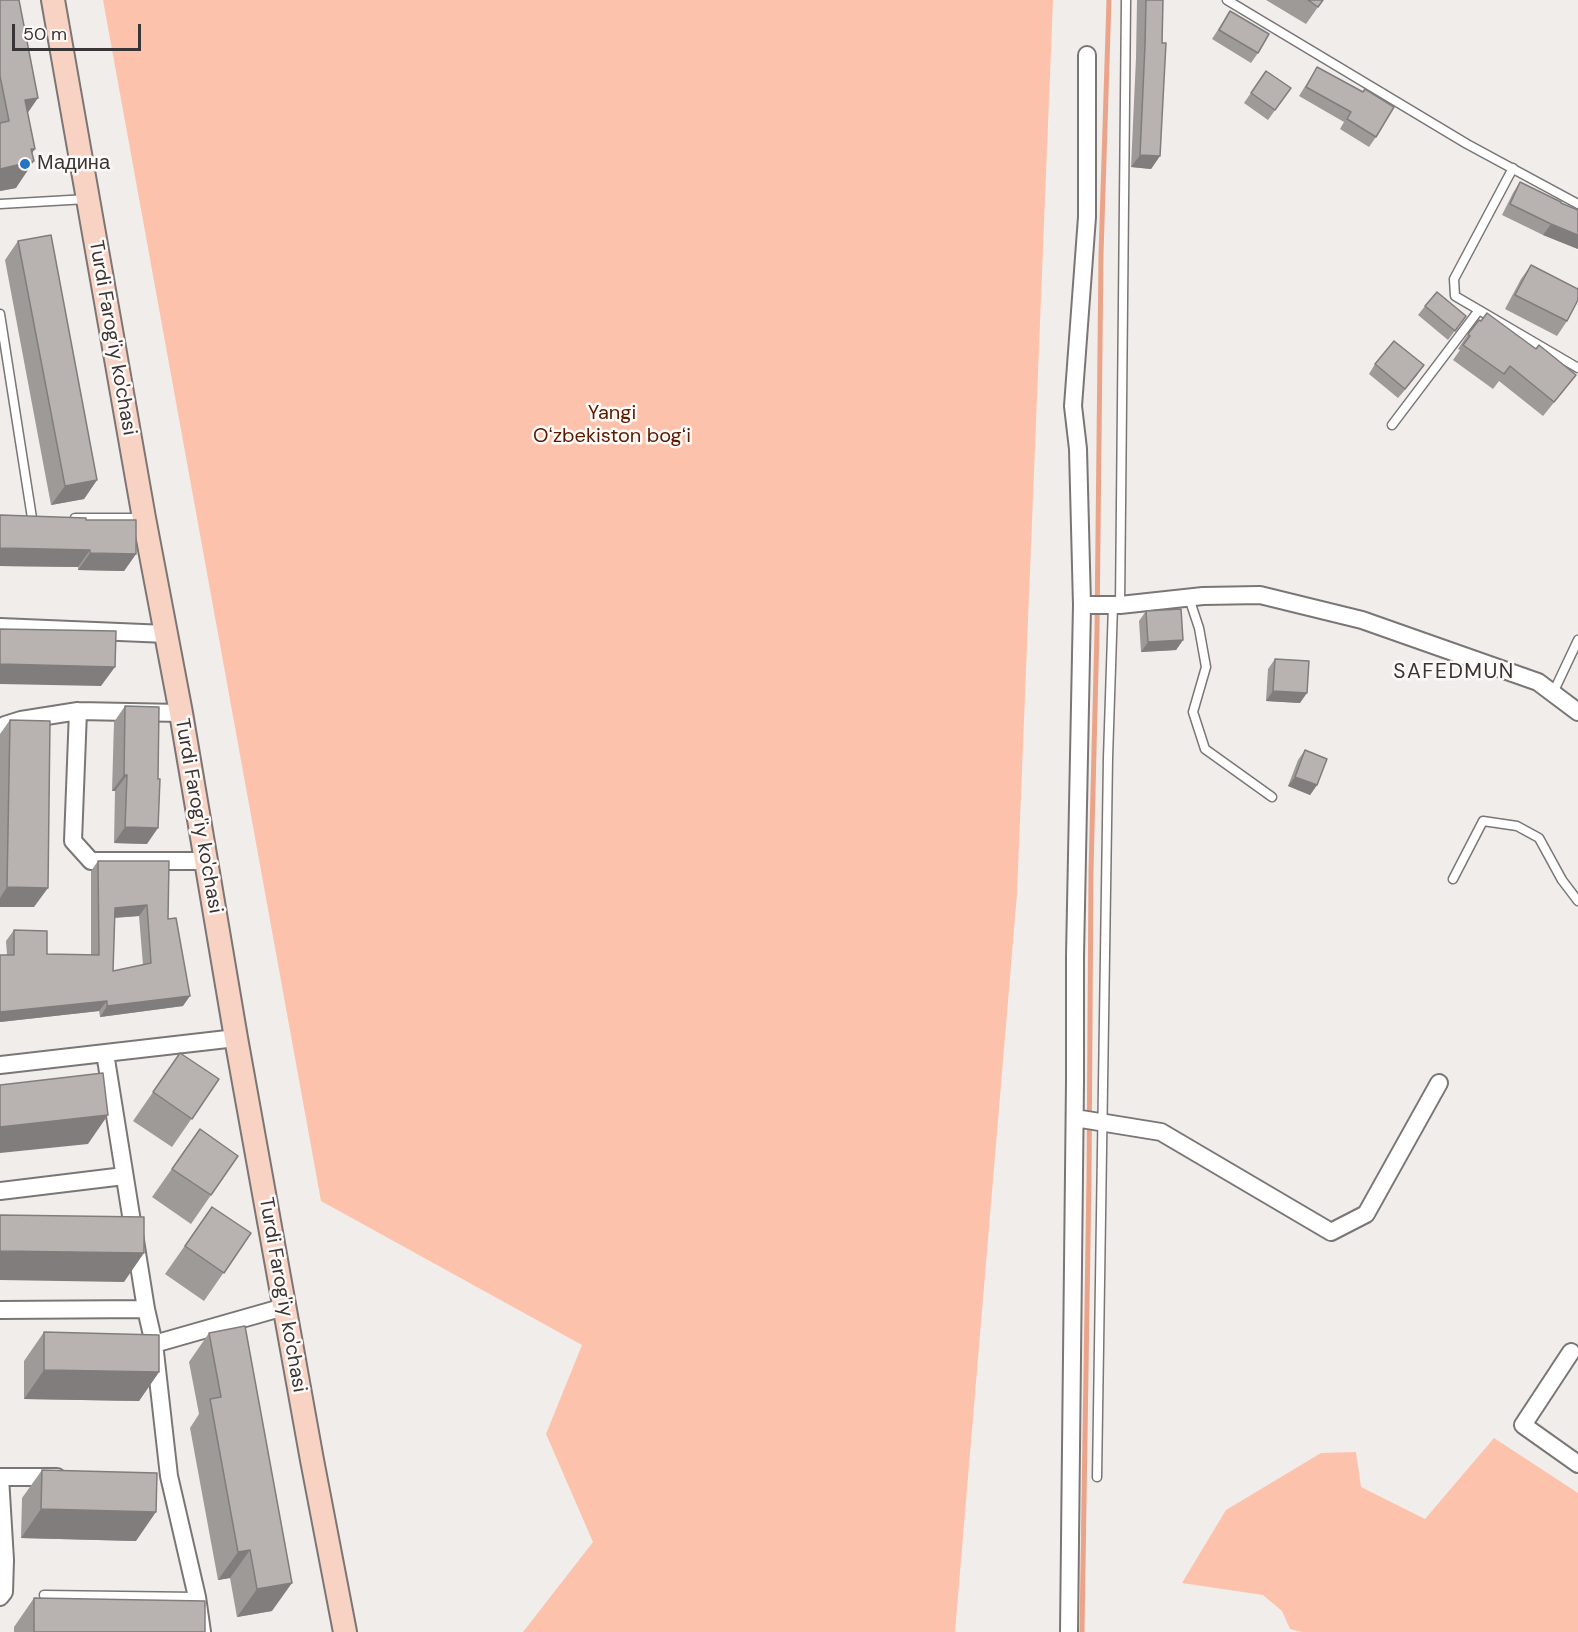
<!DOCTYPE html>
<html>
<head>
<meta charset="utf-8">
<style>
  body { margin:0 }
  #map { position:relative; width:1578px; height:1632px; overflow:hidden; background:#f1edeb; font-family:"DM Sans",sans-serif }
  canvas { display:block }
  .scale { position:absolute; left:12px; top:24px; width:129px; height:27px; box-sizing:border-box; border:3px solid #373535; border-top:0; padding-left:8px; font-size:18px; line-height:21px; white-space:nowrap; color:#373535; -webkit-text-stroke:4px #fffaf8; paint-order:stroke }
</style>
</head>
<body>
<div id="map">
<canvas width="1578" height="1632"></canvas>
<div class="scale">50 m</div>
</div>
<script>
const g = document.querySelector('canvas').getContext('2d');
g.lineJoin = 'round';
function paint(path, color) {
  g.fillStyle = color;
  g.fill(path, 'evenodd');
}
function poly(rows) {
  const path = new Path2D();
  for (const r of rows) {
    path.moveTo(r[0], r[1]);
    for (let i = 2; i < r.length; i += 2) path.lineTo(r[i], r[i + 1]);
  }
  return path;
}
function stroke(path, color, width, dash) {
  g.strokeStyle = color;
  g.lineWidth = width;
  g.lineCap = dash ? 'butt' : 'round';
  g.setLineDash(dash || []);
  g.stroke(path);
}
function label(font, color, halo, rows, align = 'center') {
  g.font = font + ' "DM Sans",sans-serif';
  g.lineWidth = 5;
  g.setLineDash([]);
  g.textBaseline = 'middle';
  g.strokeStyle = halo;
  g.fillStyle = color;
  for (const [text, x, y, turn = 0] of rows) {
    g.save();
    g.translate(x, y);
    g.rotate((+turn || 0) * Math.PI / 180);
    g.textAlign = isNaN(turn) ? turn : align;
    if (halo) g.strokeText(text, 0, 0);
    g.fillText(text, 0, 0);
    g.restore();
  }
}
const green = poly([
  [103,0,1053,0,1017,894,955,1632,523,1632,593,1542,546,1434,582,1345,321,1201],
  [1494,1438,1578,1493,1578,1632,1303,1632,1290,1629,1282,1611,1263,1595,1182,1583,1226,1510,1321,1453,1356,1452,1361,1487,1425,1519]
]);
const stream = poly([
  [1082,1632,1089,1177,1091,871,1097,630,1101,254,1109,0]
]);
const lane = poly([
  [1227,0,1467,144,1578,204],
  [1513,168,1454,279,1455,296,1578,368],
  [0,204,87,199],
  [0,314,32,518],
  [1392,425,1479,310],
  [75,518,143,518],
  [1189,598,1199,628,1206,667,1193,712,1205,749,1272,797],
  [1120,605,1126,0],
  [1553,693,1578,640],
  [1453,879,1483,821,1517,826,1539,838,1562,880,1578,901],
  [1097,1477,1108,758,1113,605],
  [44,1595,197,1597]
]);
const street = poly([
  [1082,605,1120,605,1203,596,1260,595,1362,620,1538,682,1578,712],
  [0,627,167,634],
  [78,711,73,841,91,861,206,861],
  [0,729,5,725,21,720,78,711,181,713],
  [105,1053,146,1309,154,1344,284,1307],
  [0,1065,236,1038],
  [1075,1118,1161,1132,1331,1232,1366,1214,1439,1083],
  [0,1191,124,1176],
  [0,1310,146,1309],
  [155,1352,169,1476,197,1597,202,1632],
  [1571,1352,1523,1425,1578,1464],
  [0,1477,5,1560,4,1592,0,1597],
  [1,1477,57,1477],
  [1069,1632,1075,1081,1075,956,1082,605,1078,449,1073,406,1087,217,1087,55]
]);
const secondary = poly([
  [53,0,144,518,181,713,236,1038,312,1460,345,1632]
]);
const wall = poly([
  [0,0,27,113,32,153,16,188,0,191],
  [1137,0,1163,0,1160,156,1151,169,1131,167,1136,58],
  [1266,0,1323,0,1306,24],
  [1230,11,1258,53,1251,63,1212,39],
  [1317,67,1376,137,1369,147,1340,129,1344,122,1299,96],
  [1266,71,1291,88,1268,120,1244,103],
  [1520,182,1561,203,1578,210,1578,249,1543,235,1502,215,1513,193],
  [18,241,97,480,84,499,51,505,5,260],
  [1531,265,1567,321,1557,336,1505,309,1521,279],
  [1425,306,1466,316,1448,340,1418,315],
  [1468,334,1565,389,1543,416,1499,381,1493,389,1453,360,1460,350,1458,349],
  [1375,364,1417,375,1398,398,1369,374],
  [0,515,86,520,136,554,124,571,78,570,78,567,0,566],
  [1146,611,1183,640,1176,650,1141,652,1139,621],
  [1275,659,1300,703,1266,701,1268,669],
  [125,706,147,844,114,843,115,791,112,791,114,722],
  [10,720,34,907,0,907,0,734],
  [1305,750,1317,785,1310,795,1288,786,1298,760],
  [98,861,168,919,183,1006,100,1017,99,1011,0,1022,0,955,7,955,6,941,14,930,47,954,91,955,91,871],
  [139,916,143,965,113,971,115,918],
  [180,1053,219,1079,172,1147,133,1121],
  [200,1129,238,1156,191,1224,152,1197],
  [212,1207,251,1233,204,1301,165,1274],
  [44,1332,159,1372,139,1401,24,1399,24,1361],
  [209,1333,272,1611,237,1617,230,1578,218,1580,190,1428,199,1414,189,1362],
  [42,1470,136,1541,21,1538,22,1498],
  [34,1598,205,1632,14,1632,14,1627]
]);
const shadedWall = poly([
  [38,98,20,124,25,100],
  [31,149,35,149,24,164,34,161,16,188,0,191,0,169],
  [1140,155,1160,156,1151,169,1131,167],
  [1551,224,1578,235,1578,249,1543,235],
  [1424,365,1417,375,1398,398,1405,389],
  [97,480,84,499,51,505,65,486],
  [0,548,90,550,78,567,0,566],
  [90,553,136,554,124,571,78,570],
  [1183,640,1176,650,1141,652,1148,642],
  [0,664,115,667,101,686,0,684],
  [1273,691,1307,693,1300,703,1266,701],
  [124,775,127,775,115,791,112,791],
  [1295,777,1317,785,1310,795,1288,786],
  [125,827,158,828,147,844,114,843],
  [7,887,48,888,34,907,0,907,0,898],
  [147,905,139,916,108,918,115,908],
  [190,996,183,1006,100,1017,107,1006],
  [107,1001,99,1011,0,1022,0,1012],
  [108,1115,88,1144,0,1153,0,1127],
  [0,1251,144,1253,124,1282,0,1280],
  [44,1370,159,1372,139,1401,24,1399],
  [41,1509,156,1512,136,1541,21,1538],
  [250,1550,230,1578,218,1580,238,1552],
  [292,1583,272,1611,237,1617,257,1589]
]);
const building = poly([
  [0,0,19,0,38,98,25,100,35,149,31,149,34,161,0,169,0,123,9,121,0,76,0,0],
  [1146,0,1163,0,1162,43,1166,43,1160,156,1140,155,1145,45,1146,0],
  [1308,0,1323,0,1318,7,1308,0],
  [1230,11,1269,34,1258,53,1219,30,1230,11],
  [1317,67,1363,92,1365,89,1394,107,1376,137,1347,119,1351,112,1306,87,1317,67],
  [1266,71,1291,88,1275,110,1251,93,1266,71],
  [1520,182,1561,202,1561,203,1578,210,1578,235,1551,224,1510,204,1520,182],
  [51,235,97,480,65,486,18,241,51,235],
  [1531,265,1578,289,1578,300,1567,321,1515,295,1531,265],
  [1437,292,1466,316,1455,331,1425,306,1437,292],
  [1487,313,1536,349,1539,345,1576,375,1554,402,1510,366,1504,374,1463,345,1470,336,1468,334,1479,320,1481,321,1487,313],
  [1394,341,1424,365,1405,389,1375,364,1394,341],
  [0,515,86,518,86,520,136,520,136,554,90,553,90,550,0,548,0,515],
  [1181,609,1183,640,1148,642,1146,611,1181,609],
  [0,629,116,631,115,667,0,664,0,629],
  [1275,659,1309,661,1307,693,1273,691,1275,659],
  [125,706,159,707,158,779,160,779,158,828,125,827,127,775,124,775,125,706],
  [10,720,50,721,48,888,7,887,10,720],
  [1305,750,1327,759,1317,785,1295,777,1305,750],
  [98,861,169,861,168,919,176,918,190,996,107,1006,107,1001,0,1012,0,955,14,955,14,930,47,931,47,954,99,955,98,861],
  [147,905,151,963,113,971,115,908,147,905],
  [180,1053,219,1079,192,1119,153,1092,180,1053],
  [103,1073,108,1115,0,1127,0,1085,103,1073],
  [200,1129,238,1156,211,1195,172,1169,200,1129],
  [212,1207,251,1233,224,1273,185,1246,212,1207],
  [0,1215,144,1217,144,1253,0,1251,0,1215],
  [245,1326,292,1583,257,1589,250,1550,238,1552,210,1399,221,1397,209,1333,245,1326],
  [44,1332,159,1335,159,1372,44,1370,44,1332],
  [42,1470,157,1473,156,1512,41,1509,42,1470],
  [34,1598,205,1601,205,1632,34,1632,34,1598]
]);
const markers = [
  [25,164,6,"#2375c4"]
];
const poiNames = [
  ["Мадина",37,164]
];
const streetNames = [
  ["Turdi Farog'iy ko'chasi",112,338,80],
  ["Turdi Farog'iy ko'chasi",198,816,80],
  ["Turdi Farog'iy ko'chasi",282,1295,80]
];
const parkNames = [
  ["Yangi",612,414],
  ["Oʻzbekiston bogʻi",612,437]
];
const neighbourhoodNames = [
  ["SAFEDMUN",1454,672]
];
paint(green, '#fdc2ab');
stroke(stream, '#eaa48a', 5);
stroke(lane, '#7b7675', 11);
stroke(street, '#7b7675', 20);
stroke(secondary, '#7b7675', 26);
stroke(lane, '#fff', 8);
stroke(street, '#fff', 16);
stroke(secondary, '#f8d3c3', 22);
paint(wall, '#9e9a98');
paint(shadedWall, '#817d7c');
paint(building, '#b8b3b1');
stroke(building, '#817d7c', 1.5);
for (const [x, y, r, color] of markers) {
  const dot = new Path2D();
  dot.arc(x, y, r, 0, 2 * Math.PI);
  g.fillStyle = color;
  g.fill(dot);
  stroke(dot, '#fffaf8', 2);
}
label('20px', '#373535', '#fffaf8', poiNames, 'left');
label('20px', '#373535', '#fffaf8', streetNames);
label('20px', '#581b00', '#fffaf8', parkNames);
g.letterSpacing = '1.5px';
label('21px', '#373535', '#fffaf8', neighbourhoodNames);
g.letterSpacing = '0px';
</script>
</body>
</html>
